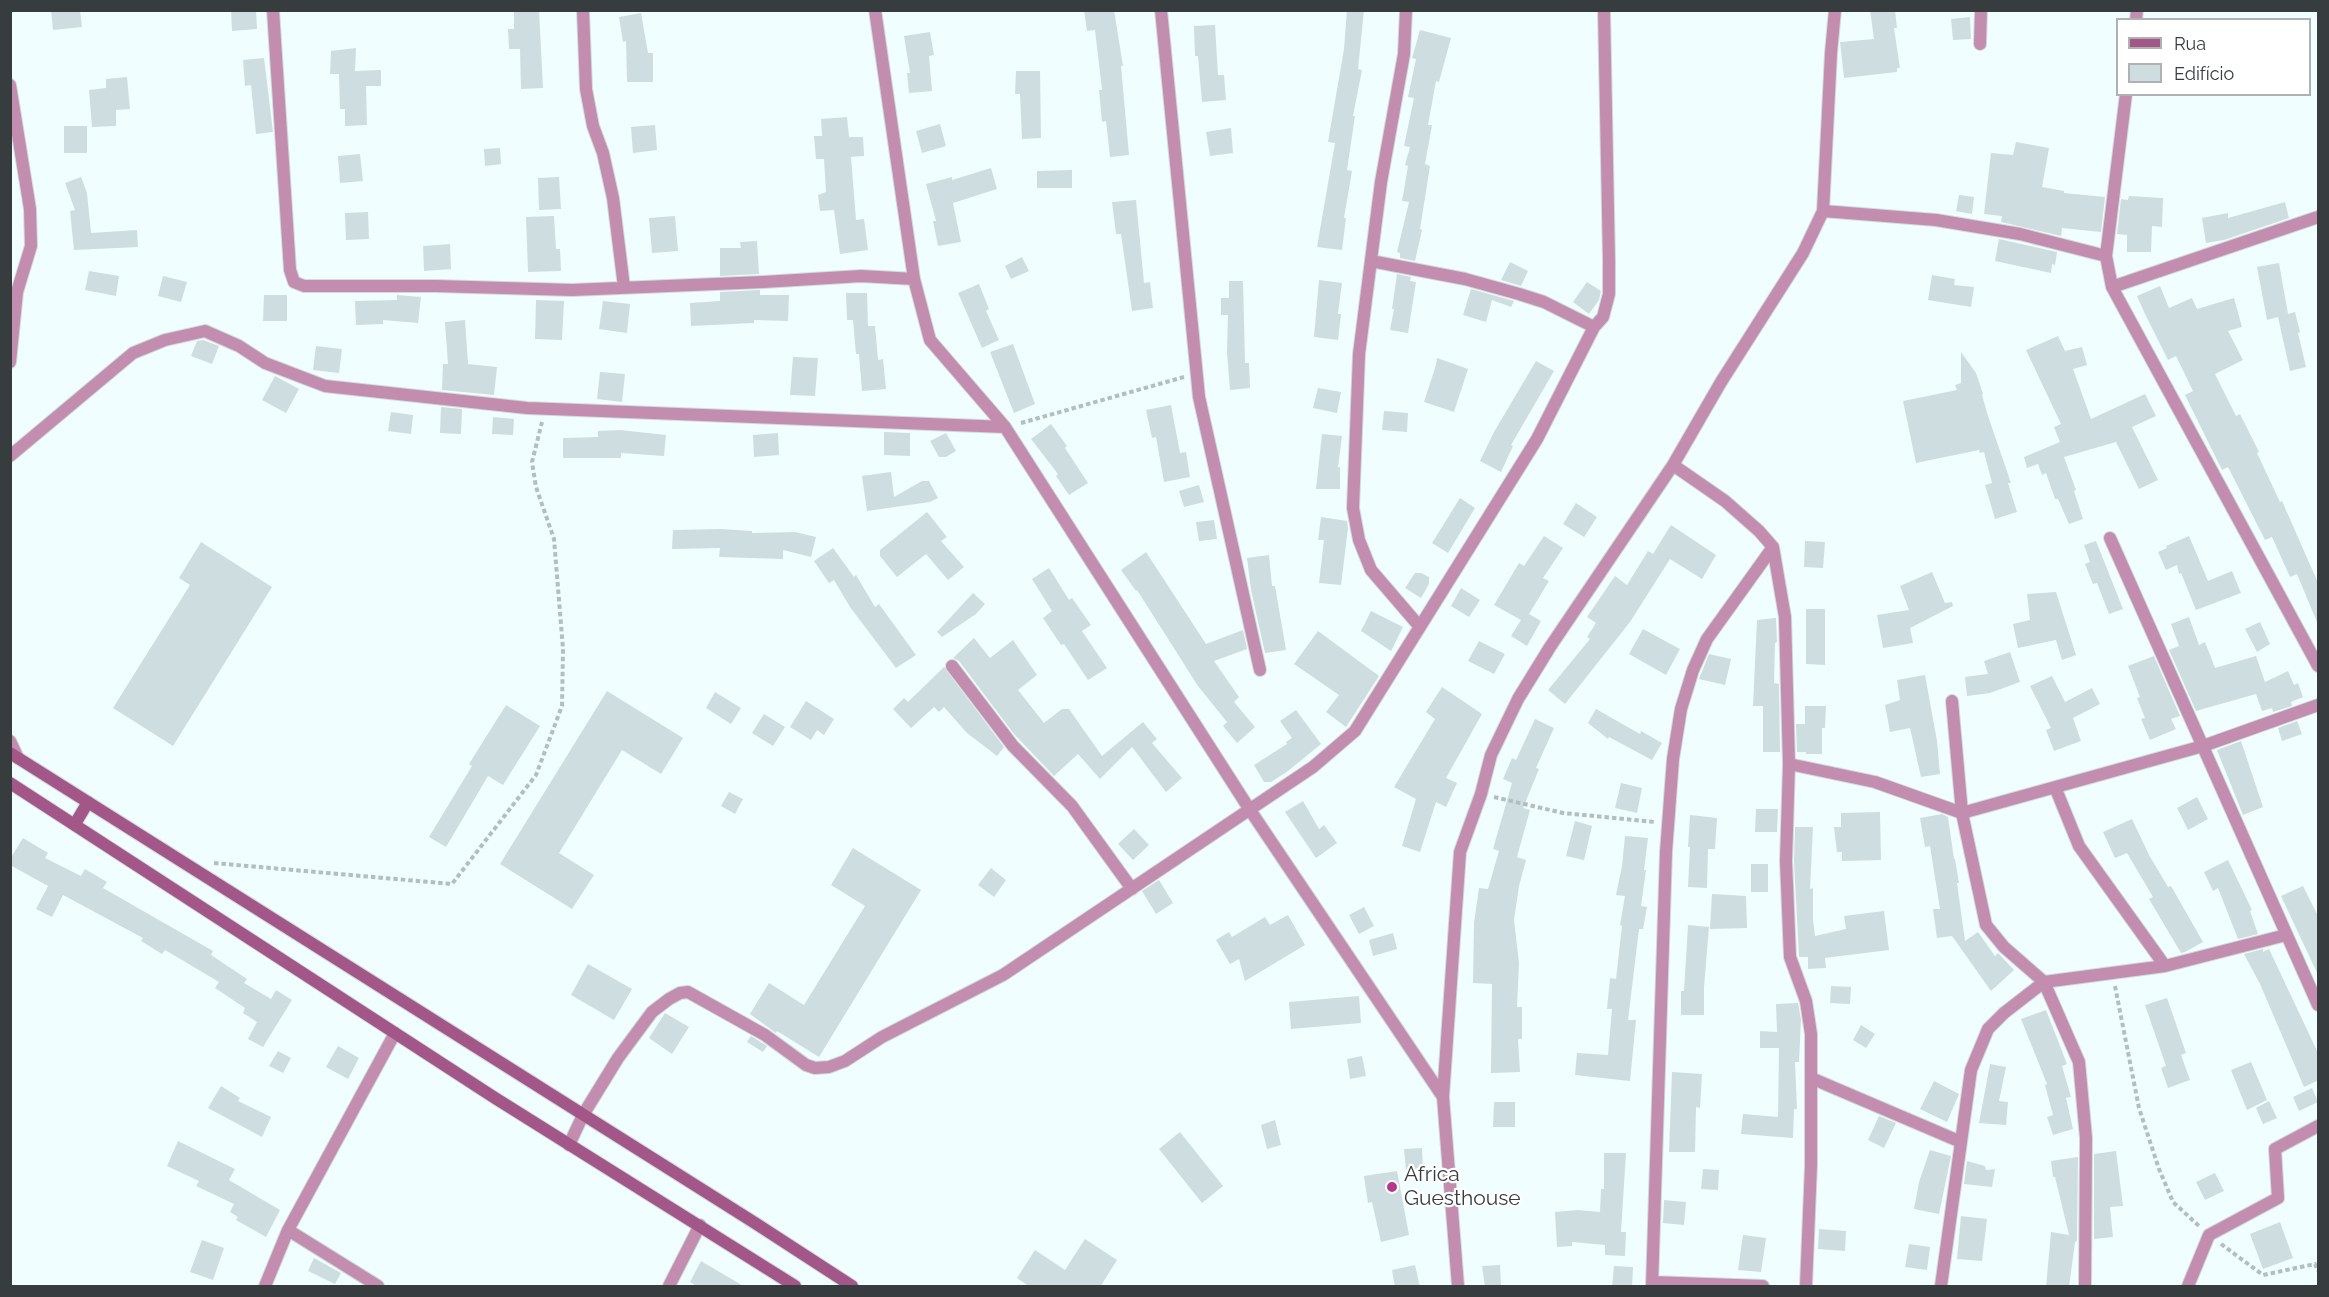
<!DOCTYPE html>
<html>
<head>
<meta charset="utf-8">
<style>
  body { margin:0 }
  #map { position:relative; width:2329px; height:1297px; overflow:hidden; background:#f1feff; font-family:Raleway,sans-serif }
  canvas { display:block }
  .frame { position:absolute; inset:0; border:12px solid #373d3e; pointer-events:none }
  .legend { position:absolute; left:2116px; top:18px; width:195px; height:78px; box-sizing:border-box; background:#fff; border:2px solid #afb1b2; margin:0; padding:8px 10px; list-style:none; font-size:18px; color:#373d3e }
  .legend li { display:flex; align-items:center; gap:12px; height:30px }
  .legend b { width:30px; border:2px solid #afb1b2 }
</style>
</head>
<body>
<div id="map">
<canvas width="2329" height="1297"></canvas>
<div class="frame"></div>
<ul class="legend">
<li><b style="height:8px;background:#a25788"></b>Rua</li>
<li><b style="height:16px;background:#cedddf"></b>Edifício</li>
</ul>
</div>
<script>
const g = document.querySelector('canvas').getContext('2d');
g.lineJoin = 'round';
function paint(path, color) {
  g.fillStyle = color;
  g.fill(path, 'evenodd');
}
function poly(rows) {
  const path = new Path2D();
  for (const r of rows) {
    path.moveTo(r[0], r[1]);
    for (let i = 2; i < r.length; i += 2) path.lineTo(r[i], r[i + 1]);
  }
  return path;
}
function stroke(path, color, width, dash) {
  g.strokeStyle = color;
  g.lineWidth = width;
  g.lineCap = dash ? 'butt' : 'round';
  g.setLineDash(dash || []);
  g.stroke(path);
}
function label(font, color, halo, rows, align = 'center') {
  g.font = font + ' Raleway,sans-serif';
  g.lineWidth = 4.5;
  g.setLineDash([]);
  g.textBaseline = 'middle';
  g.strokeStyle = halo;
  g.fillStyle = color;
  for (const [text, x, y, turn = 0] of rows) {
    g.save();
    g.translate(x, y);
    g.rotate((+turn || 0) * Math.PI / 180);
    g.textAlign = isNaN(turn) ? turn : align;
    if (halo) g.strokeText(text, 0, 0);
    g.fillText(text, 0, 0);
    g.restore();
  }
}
const building = poly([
  [51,10,80,10,82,27,53,30],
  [231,10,256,10,257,29,232,31],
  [514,10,539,10,543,88,521,89,520,49,509,49,508,29,514,29],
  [1084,10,1114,10,1123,66,1121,66,1129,155,1110,157,1106,121,1102,122,1099,90,1102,90,1095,30,1087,31],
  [1347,10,1364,10,1358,69,1362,70,1353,116,1355,116,1347,170,1352,171,1344,218,1346,218,1342,250,1317,247,1335,143,1328,142,1344,49],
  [1870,10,1895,10,1897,28,1894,28,1900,68,1897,68,1897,72,1844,78,1840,42,1874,39],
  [641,13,648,53,653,53,653,82,627,82,626,41,623,42,619,17],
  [1970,17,1971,39,1953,40,1951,19],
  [1215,25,1218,75,1224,75,1226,100,1202,102,1198,56,1195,56,1194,26],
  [1420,30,1451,38,1439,82,1436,81,1428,125,1432,125,1425,164,1430,166,1420,229,1422,230,1415,261,1400,258,1400,253,1397,252,1409,202,1402,201,1408,166,1405,165,1410,147,1404,146,1414,98,1408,97,1416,59,1412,58],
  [930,32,934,55,929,56,932,91,909,93,907,73,910,73,904,36],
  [356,48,355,71,381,70,381,86,366,86,367,125,345,126,345,109,340,109,339,74,330,74,331,51],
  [264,58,273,132,256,134,251,85,245,86,243,60],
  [1016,71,1040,71,1041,138,1022,139,1020,94,1015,94],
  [127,77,130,109,116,110,116,126,92,127,89,90,106,88,106,79],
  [847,117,849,137,863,137,864,156,851,157,856,220,864,219,868,250,840,254,834,210,820,211,818,195,826,192,824,159,816,159,814,136,822,136,821,119],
  [940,124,946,146,922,153,916,131],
  [655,125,657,150,633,153,631,127],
  [64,126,87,126,87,153,64,153],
  [1231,128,1233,153,1210,156,1206,132],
  [2016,142,2049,148,2042,187,2064,191,2064,193,2105,197,2101,232,2062,228,2061,236,2001,222,2002,216,1984,214,1991,153,2013,155],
  [500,148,501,164,485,166,484,149],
  [360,154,363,181,340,183,338,156],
  [991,168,997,189,953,203,961,242,938,246,933,221,936,221,926,184,952,177,952,180],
  [1072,170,1072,188,1037,188,1037,171],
  [81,177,87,193,91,233,137,230,138,247,74,250,70,211,75,210,65,183],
  [559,177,561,209,539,210,538,178],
  [1959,195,1974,197,1972,214,1956,211],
  [2129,196,2163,198,2162,227,2152,226,2151,252,2127,252,2127,235,2117,234,2121,199,2128,200],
  [1136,200,1144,283,1150,282,1153,308,1132,311,1121,234,1116,234,1112,202],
  [2285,202,2289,218,2224,240,2206,243,2202,218,2228,213,2228,218],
  [368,212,369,239,346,240,345,213],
  [554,216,556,249,560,249,561,271,528,272,526,217],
  [675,216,678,251,652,253,649,218],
  [1999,239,2057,252,2055,265,2052,264,2051,273,1995,261],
  [757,241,759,274,720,276,720,248,741,248,740,242],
  [450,244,451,269,424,271,423,246],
  [1022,257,1029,271,1011,279,1005,266],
  [1510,262,1528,271,1521,286,1501,280],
  [2279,263,2288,314,2295,312,2300,332,2298,333,2306,367,2290,371,2278,317,2267,320,2257,267],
  [89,271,119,276,116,296,85,290],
  [1397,274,1411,277,1410,281,1416,282,1408,333,1390,330,1394,309,1392,309],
  [1932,275,1955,279,1954,285,1974,287,1971,307,1928,300],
  [163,276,187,282,181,302,158,296],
  [1319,280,1342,283,1338,314,1341,314,1338,340,1314,337],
  [1229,281,1243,281,1245,363,1249,363,1250,388,1230,390,1227,352,1228,315,1221,315,1221,298,1229,298],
  [1587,282,1601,291,1599,300,1589,314,1573,302],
  [979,284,989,309,986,311,999,340,982,348,958,293],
  [2160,286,2169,308,2192,298,2197,309,2234,298,2242,327,2228,331,2243,360,2215,374,2236,416,2240,414,2259,452,2257,453,2280,502,2282,501,2319,585,2319,627,2297,574,2290,577,2272,537,2265,540,2228,467,2222,470,2185,395,2193,391,2176,356,2168,360,2145,314,2137,296],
  [1471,289,1514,301,1511,307,1492,300,1486,322,1463,315],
  [760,290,760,295,789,295,788,321,754,320,754,323,691,326,690,303,720,301,720,292],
  [846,293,867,293,868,326,875,326,878,360,883,359,886,389,862,391,859,354,856,354,853,320,847,320],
  [264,295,287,295,287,321,263,321],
  [397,295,421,297,418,323,383,320,383,324,356,325,355,301,397,300],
  [536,300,564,301,562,340,535,339],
  [603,301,630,304,627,333,599,329],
  [465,320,468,364,497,367,494,395,442,390,443,364,448,364,445,322],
  [2058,336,2065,351,2082,347,2087,365,2073,369,2091,419,2145,394,2156,416,2132,427,2158,480,2139,489,2116,442,2064,457,2076,490,2074,491,2083,519,2069,524,2058,499,2055,499,2046,473,2042,475,2038,464,2027,468,2024,457,2060,442,2054,427,2061,424,2026,350],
  [203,340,219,346,212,364,191,356,197,341],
  [1013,344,1035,404,1014,413,990,352],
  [316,346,342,349,339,373,313,370],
  [1961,352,1976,373,1983,394,1982,395,1988,416,2011,483,2008,483,2017,512,1995,519,1985,485,1992,483,1984,452,1980,453,1979,450,1916,463,1903,401,1957,390,1955,385,1961,383],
  [793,357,818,358,815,396,790,395],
  [1437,358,1468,369,1454,412,1424,402,1436,365],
  [1536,361,1554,371,1511,445,1513,446,1501,472,1480,461,1494,432],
  [600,372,625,374,622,402,597,399],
  [275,376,299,389,286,413,262,400],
  [1318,388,1341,392,1337,413,1313,408],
  [1171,405,1180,453,1186,452,1190,477,1164,482,1156,437,1152,438,1146,410],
  [441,407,462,409,461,434,440,433],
  [1384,411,1408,413,1407,432,1382,430],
  [391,412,413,415,411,434,388,431],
  [493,417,514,419,513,435,492,434],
  [1051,424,1067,446,1065,448,1088,483,1069,495,1056,476,1058,474,1031,439],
  [620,430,666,435,664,456,621,453,621,458,563,458,563,438,598,437,598,431],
  [884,432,910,433,910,456,884,455],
  [778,433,779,455,754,457,753,435],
  [946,433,956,451,946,457,939,457,930,441],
  [1322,434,1342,436,1338,467,1340,467,1340,489,1316,489],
  [891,472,894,497,922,481,929,481,938,498,930,502,867,511,862,476],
  [1199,485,1204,502,1184,507,1179,491],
  [1460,498,1475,508,1448,553,1432,543],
  [1576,503,1597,517,1584,537,1563,524],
  [927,512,947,537,941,541,964,567,948,580,926,554,897,577,880,556,880,550],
  [1321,517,1347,521,1348,528,1341,585,1319,583,1324,540,1318,540],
  [1214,520,1217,539,1199,541,1196,522],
  [1671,525,1716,555,1702,579,1670,559,1630,622,1565,704,1548,690,1590,639,1587,637,1596,623,1587,617,1615,576,1627,585,1648,551,1653,554],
  [721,529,752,531,752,533,795,532,816,537,811,557,783,550,783,559,719,557,720,548,672,549,673,530],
  [1544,536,1563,548,1543,578,1549,581,1529,614,1541,621,1527,646,1511,636,1521,620,1494,605,1519,563,1524,566],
  [2189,536,2208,581,2232,571,2241,593,2196,610,2181,573,2179,574,2177,565,2166,570,2158,552,2167,548,2166,546],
  [1805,541,1825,542,1823,568,1804,567],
  [2096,541,2123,609,2109,614,2097,583,2093,584,2085,564,2090,562,2084,545],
  [201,542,272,587,173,746,113,708,190,585,179,578],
  [833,548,854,577,856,575,875,607,879,604,916,655,896,668,850,607,834,580,829,583,814,561],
  [1146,552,1206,644,1243,630,1247,649,1214,661,1239,697,1234,702,1255,727,1237,743,1223,726,1227,722,1198,686,1137,590,1136,591,1121,570],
  [1269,555,1272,586,1275,586,1286,650,1265,653,1251,590,1247,558],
  [1049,568,1069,600,1072,598,1091,625,1082,631,1107,668,1088,680,1064,644,1061,645,1043,618,1052,611,1032,579],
  [1932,572,1945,603,1952,602,1953,606,1910,628,1913,643,1883,648,1877,615,1909,610,1900,586],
  [1415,573,1421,573,1429,577,1429,584,1421,598,1405,588],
  [1461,588,1480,600,1469,617,1451,606],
  [2056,592,2076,655,2062,660,2056,640,2018,648,2013,624,2030,620,2027,594],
  [973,593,985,604,976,614,942,637,937,632],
  [1806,609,1825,609,1825,665,1806,664],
  [1371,611,1403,627,1391,651,1361,631],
  [2189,617,2199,645,2205,642,2215,668,2256,656,2265,682,2288,671,2294,685,2298,683,2303,697,2291,702,2292,706,2273,712,2272,708,2262,711,2256,694,2196,711,2169,650,2179,646,2171,624],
  [1776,618,1777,642,1775,643,1774,683,1779,684,1780,752,1763,752,1763,706,1753,706,1757,620],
  [2260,622,2270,644,2257,652,2245,629],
  [1643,629,1680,649,1666,675,1629,654],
  [1318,631,1379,676,1346,727,1326,712,1339,695,1294,664],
  [974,638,990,658,1013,640,1037,675,1018,690,1044,723,1062,709,1069,709,1102,756,1143,722,1157,739,1152,743,1182,778,1166,792,1132,747,1100,779,1078,754,1054,776,1014,734,959,661,953,658],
  [1479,641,1505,654,1494,674,1468,661],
  [2010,652,2020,682,1990,693,1967,696,1965,677,1988,674,1984,661],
  [1709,654,1731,659,1725,685,1699,679],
  [2154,656,2180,716,2171,719,2176,729,2150,740,2141,719,2145,718,2137,698,2140,697,2128,666],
  [944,667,1004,747,997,756,967,733,944,707,939,712,934,707,911,728,893,709,904,698,908,702],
  [1925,675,1937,741,1940,774,1921,777,1910,728,1890,732,1885,705,1900,700,1897,680],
  [2052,676,2065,702,2092,688,2100,704,2073,718,2081,741,2054,751,2046,730,2051,728,2030,686],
  [1442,687,1482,714,1446,778,1457,783,1446,807,1436,802,1420,852,1402,846,1416,799,1394,787,1435,719,1426,712],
  [607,691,683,738,661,774,622,750,559,853,594,875,572,909,500,864],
  [715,692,741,708,731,724,706,708],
  [806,701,834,719,824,735,817,730,811,740,790,727],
  [506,705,540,726,503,785,488,776,446,847,429,837,472,766,469,764],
  [1805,706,1826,706,1825,728,1822,728,1822,754,1806,754,1806,752,1797,752,1796,724,1805,724],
  [1596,709,1640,734,1641,731,1662,743,1652,760,1609,737,1608,739,1588,723],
  [1296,710,1321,744,1288,771,1271,782,1264,782,1254,765,1287,744,1286,742,1292,738,1280,721],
  [764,714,785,727,773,746,752,733],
  [1535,719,1554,728,1536,768,1539,769,1523,808,1530,810,1517,857,1526,860,1519,886,1514,920,1519,963,1517,1007,1522,1007,1522,1039,1518,1039,1520,1072,1491,1073,1492,984,1473,983,1474,923,1479,888,1488,889,1499,851,1493,849,1512,783,1503,779,1512,758,1516,760],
  [2297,721,2302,734,2282,741,2278,728],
  [2241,741,2263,807,2243,815,2217,750],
  [1621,783,1642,788,1637,813,1615,808],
  [729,792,743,799,735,814,721,806],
  [2197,797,2208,819,2188,830,2177,808],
  [1303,801,1319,829,1324,825,1337,843,1316,858,1285,812],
  [1756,809,1778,809,1777,832,1755,832],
  [1880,812,1881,860,1842,861,1842,852,1837,852,1834,827,1841,827,1841,813],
  [1942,814,1948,817,1954,859,1955,859,1959,883,1957,883,1965,941,1978,932,1995,956,1998,953,2014,970,1991,991,1952,936,1937,938,1933,909,1940,909,1930,846,1925,847,1920,818],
  [1690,815,1717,818,1715,849,1708,849,1707,888,1688,887,1690,847,1688,847],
  [2132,819,2149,855,2168,887,2171,886,2203,942,2185,952,2181,953,2149,899,2153,897,2127,853,2115,858,2103,832],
  [1575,821,1592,826,1584,860,1566,856],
  [1795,827,1813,827,1810,889,1813,888,1813,920,1815,936,1846,929,1844,916,1884,911,1889,950,1825,958,1826,968,1808,969,1808,957,1799,957,1794,861],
  [1134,829,1149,845,1133,860,1118,844],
  [1625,836,1648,838,1644,870,1646,870,1641,906,1647,907,1643,929,1639,929,1628,1020,1636,1020,1630,1081,1575,1075,1577,1053,1608,1055,1612,1009,1607,1009,1610,978,1616,979,1622,926,1620,925,1625,896,1616,895,1622,866],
  [23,838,48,853,45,858,81,876,85,869,107,882,103,888,213,951,211,955,247,979,244,983,271,999,276,990,292,1000,263,1047,248,1039,257,1022,243,1013,245,1008,215,988,219,982,165,950,162,954,141,941,143,938,63,895,52,917,36,909,48,886,10,865,10,859],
  [853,848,921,890,819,1057,777,1031,776,1033,750,1014,769,983,804,1005,865,906,831,885],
  [2228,860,2252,910,2250,911,2258,934,2238,939,2218,888,2213,891,2204,872],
  [1751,864,1768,864,1768,892,1751,892],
  [991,868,1006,880,994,897,978,885],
  [1159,880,1173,903,1156,914,1142,891],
  [2303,886,2319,918,2319,977,2281,896],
  [1712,894,1746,896,1747,928,1710,929],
  [1364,907,1374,926,1359,934,1349,915],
  [1288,915,1305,945,1245,981,1239,959,1230,964,1216,940,1229,932,1232,937,1265,917,1270,925],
  [1688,925,1709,927,1704,987,1704,1015,1681,1015,1681,991,1684,991],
  [1393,933,1397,949,1373,956,1369,940],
  [2263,949,2263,952,2269,949,2319,1055,2319,1080,2304,1087,2260,984,2244,954],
  [588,964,632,989,614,1020,571,995],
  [1831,986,1851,987,1850,1004,1830,1003],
  [1359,996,1361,1023,1291,1029,1289,1002],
  [2167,998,2186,1053,2181,1055,2190,1080,2168,1088,2161,1068,2166,1066,2145,1005],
  [1798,1003,1801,1020,1799,1062,1795,1062,1797,1109,1794,1109,1793,1138,1741,1134,1743,1114,1778,1117,1779,1048,1760,1048,1760,1031,1777,1032,1776,1004],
  [2046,1010,2067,1064,2062,1066,2071,1097,2066,1098,2073,1129,2053,1135,2047,1117,2053,1115,2045,1085,2047,1084,2021,1019],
  [665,1013,689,1027,672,1054,649,1038],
  [1861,1025,1875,1034,1866,1048,1853,1040],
  [751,1036,767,1046,763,1052,747,1042],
  [338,1046,359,1058,348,1079,326,1067],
  [278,1051,291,1058,283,1073,269,1066],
  [1362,1056,1366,1076,1350,1079,1347,1059],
  [2251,1062,2267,1100,2247,1110,2231,1070],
  [1990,1064,2006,1067,1999,1101,2008,1102,2006,1125,1979,1123],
  [1672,1072,1702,1074,1700,1108,1696,1107,1695,1152,1669,1152],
  [1934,1081,1959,1094,1947,1122,1920,1109],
  [221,1086,240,1098,238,1101,271,1117,262,1137,208,1108],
  [2312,1088,2318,1102,2299,1111,2293,1097],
  [2269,1101,2277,1118,2263,1124,2256,1108],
  [1494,1102,1515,1102,1515,1127,1493,1127],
  [1879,1116,1896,1123,1884,1148,1868,1140],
  [1275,1120,1281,1145,1267,1149,1261,1125],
  [1180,1132,1223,1186,1202,1203,1159,1149],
  [178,1141,235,1169,229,1180,280,1210,266,1237,236,1220,238,1217,230,1212,234,1204,196,1186,199,1181,167,1166],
  [1422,1148,1423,1170,1406,1171,1404,1149],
  [1930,1150,1951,1156,1939,1214,1914,1209,1919,1182],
  [2116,1151,2123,1206,2110,1207,2113,1237,2094,1239,2094,1154],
  [1604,1153,1626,1153,1621,1232,1626,1232,1625,1256,1605,1255,1605,1245,1572,1242,1572,1246,1557,1247,1555,1212,1578,1210,1600,1212,1601,1189,1604,1189],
  [2078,1157,2077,1241,2075,1242,2069,1287,2046,1287,2051,1232,2069,1235,2055,1177,2053,1177,2051,1161],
  [1967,1161,1985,1166,1986,1170,1995,1169,1992,1187,1964,1184],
  [1703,1169,1719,1170,1718,1190,1701,1189],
  [1397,1171,1409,1235,1381,1242,1372,1202,1368,1203,1364,1176],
  [2215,1173,2224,1191,2205,1200,2196,1182],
  [1664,1200,1686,1202,1684,1225,1663,1223],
  [1961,1216,1987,1219,1982,1261,1957,1259],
  [2280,1222,2293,1258,2263,1269,2250,1234],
  [1819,1229,1846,1231,1845,1251,1818,1249],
  [1743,1235,1766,1238,1761,1272,1738,1270],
  [1085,1239,1117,1260,1100,1287,1030,1287,1017,1278,1035,1250,1065,1270],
  [202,1240,224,1248,213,1280,190,1272],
  [1909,1244,1930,1247,1927,1270,1905,1267],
  [314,1258,341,1273,335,1284,308,1271],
  [701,1261,745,1287,698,1287,690,1282],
  [1415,1265,1420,1287,1395,1287,1392,1270],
  [1500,1265,1501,1287,1485,1287,1482,1266],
  [1614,1266,1633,1267,1632,1287,1612,1287]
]);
const path = poly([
  [1021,423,1184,377],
  [1494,797,1563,813,1655,822],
  [214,863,452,884,536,775,562,706,563,649,554,539,536,487,532,462,542,422],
  [2115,986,2139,1108,2159,1169,2173,1202,2199,1226],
  [2221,1244,2263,1275,2315,1264,2318,1271]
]);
const street = poly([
  [273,10,290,270,294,282,304,286,436,286,572,290,763,282,861,276,914,279],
  [583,10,586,89,593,126,603,153,613,198,624,287],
  [875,10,914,279,930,340,1005,427,1250,810,1443,1097],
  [1161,10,1199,397,1260,670],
  [1406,10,1404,54,1381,182,1359,354,1353,508,1359,540,1371,570,1420,627],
  [2136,20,2137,10],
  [1980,44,1981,10],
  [10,85,30,209,31,246,17,292,10,362],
  [2126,94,2106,256,2112,287,2318,666],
  [1823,211,1936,220,2020,234,2106,256],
  [1371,261,1465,279,1519,294,1544,302,1594,327],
  [2112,287,2318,217],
  [10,456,133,353,165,340,205,331,239,346,265,363,325,386,527,408,1005,427],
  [1673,465,1725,501,1759,531,1773,547,1785,617,1789,764,1786,861,1790,957,1806,1001,1811,1034,1811,1165,1806,1286],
  [2110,538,2318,1005],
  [952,666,1013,746,1072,806,1132,889],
  [1952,701,1962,813,2203,746,2318,705],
  [10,741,18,758],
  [1789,764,1875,782,1962,813,1986,925,2004,947,2044,982,2004,1013,1988,1029,1971,1070,1941,1286],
  [2055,787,2079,846,2165,966],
  [1811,1078,1961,1142],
  [569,1145,583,1115,618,1058,652,1012,669,999,680,993,688,992,765,1035,806,1065,815,1068,829,1067,845,1061,882,1037,1003,975,1313,767,1355,731,1537,439,1594,327,1603,317,1609,294,1609,261,1604,10],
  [288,1230,378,1286],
  [1652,1282,1763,1286],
  [265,1286,288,1230,395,1033],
  [669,1286,700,1225],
  [1458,1286,1443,1097,1460,852,1481,794,1491,755,1518,699,1550,647,1673,465,1721,382,1803,253,1823,211,1831,53,1835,10],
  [1652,1286,1666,852,1673,759,1681,709,1693,670,1707,639,1773,547],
  [2085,1286,2086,1138,2079,1062,2044,982,2165,966,2286,935],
  [2188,1286,2209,1235,2278,1198,2275,1149,2318,1126]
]);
const secondary = poly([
  [10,753,755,1223,852,1286],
  [10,783,495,1098,795,1286],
  [75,824,88,802]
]);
const markers = [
  [1392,1187,6,"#b2398e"]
];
const poiNames = [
  ["Africa",1404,1175],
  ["Guesthouse",1404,1199]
];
paint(building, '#cedddf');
stroke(street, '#d0dbdc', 14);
stroke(secondary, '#d0dbdc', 14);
stroke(path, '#b3bebf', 4, [4.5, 3]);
stroke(street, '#c28dae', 12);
stroke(secondary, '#a25788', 12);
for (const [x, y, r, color] of markers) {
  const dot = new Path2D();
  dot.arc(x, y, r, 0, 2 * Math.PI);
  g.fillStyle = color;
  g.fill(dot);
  stroke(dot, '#fff', 2);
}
label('21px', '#373d3e', '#fff', poiNames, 'left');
</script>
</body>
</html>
